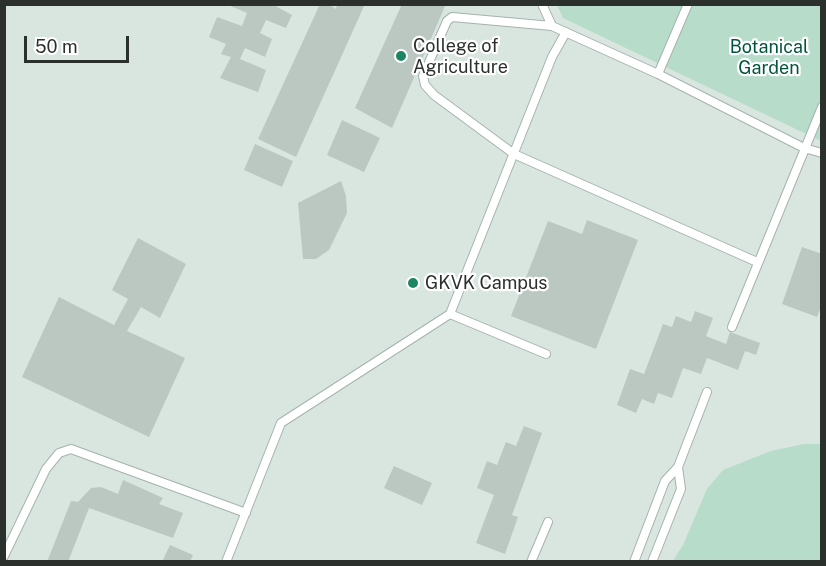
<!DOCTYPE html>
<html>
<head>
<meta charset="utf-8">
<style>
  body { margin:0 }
  #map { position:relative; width:826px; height:566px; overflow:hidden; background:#d8e6df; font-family:"Public Sans",sans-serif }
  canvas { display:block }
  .frame { position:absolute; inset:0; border:6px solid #2b302d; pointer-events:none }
  .scale { position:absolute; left:24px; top:36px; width:105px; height:27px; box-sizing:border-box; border:3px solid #2b302d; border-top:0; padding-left:8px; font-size:18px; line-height:21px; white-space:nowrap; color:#2b302d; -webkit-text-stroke:4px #fff; paint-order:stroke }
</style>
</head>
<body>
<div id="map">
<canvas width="826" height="566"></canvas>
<div class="frame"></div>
<div class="scale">50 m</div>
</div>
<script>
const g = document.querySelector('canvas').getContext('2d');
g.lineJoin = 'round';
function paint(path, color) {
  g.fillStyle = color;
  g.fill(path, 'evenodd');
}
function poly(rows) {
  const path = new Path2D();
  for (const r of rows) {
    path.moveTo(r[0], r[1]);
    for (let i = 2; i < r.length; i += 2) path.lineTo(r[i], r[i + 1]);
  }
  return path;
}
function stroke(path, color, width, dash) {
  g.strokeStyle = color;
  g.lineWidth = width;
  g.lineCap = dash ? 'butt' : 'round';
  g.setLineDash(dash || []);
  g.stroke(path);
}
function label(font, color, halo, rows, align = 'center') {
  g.font = font + ' "Public Sans",sans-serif';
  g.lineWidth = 4.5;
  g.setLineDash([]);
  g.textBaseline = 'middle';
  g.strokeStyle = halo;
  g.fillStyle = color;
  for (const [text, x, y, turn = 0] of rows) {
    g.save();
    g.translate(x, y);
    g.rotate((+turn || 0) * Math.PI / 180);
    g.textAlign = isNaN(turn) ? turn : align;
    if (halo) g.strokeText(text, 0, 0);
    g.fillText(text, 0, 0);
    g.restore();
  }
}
const green = poly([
  [557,5,821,5,821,141,563,18],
  [804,444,821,444,821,561,673,561,683,545,707,489,723,470,771,451]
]);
const building = poly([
  [226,4,272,4,292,15,286,28,266,20,260,33,272,39,265,57,245,48,240,59,266,70,258,92,220,78,231,57,221,54,226,44,209,37,217,17,242,26,247,13],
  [320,4,328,4,336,9,337,4,365,4,296,157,258,139],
  [402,4,446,4,392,128,355,108],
  [342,120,380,138,364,172,327,155],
  [255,144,293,161,282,187,244,170],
  [341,181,346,196,347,213,329,250,316,259,303,259,298,203],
  [587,220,638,240,596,349,511,316,548,221,582,234],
  [138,238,186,264,160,318,141,307,127,331,185,358,149,437,22,377,59,297,114,325,128,299,112,290],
  [802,247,822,254,822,304,817,317,782,304],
  [695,311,713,318,706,336,726,344,730,332,760,343,756,355,745,351,738,370,707,358,701,374,683,368,672,398,658,393,654,404,642,399,636,413,617,405,630,369,644,374,663,324,672,327,676,316,691,322],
  [524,426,542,433,512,515,518,517,505,554,476,543,494,495,477,488,487,461,497,465,506,442,516,446],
  [394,466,432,483,422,505,384,488],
  [123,480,163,498,159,504,183,513,173,538,89,508,68,562,47,562,71,501,78,502,91,488,101,487,118,494],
  [170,545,193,555,190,562,162,562]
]);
const service = poly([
  [542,4,552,26,658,74,804,148,822,153],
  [552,26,452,17,447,21,423,76,425,85,434,95,514,154,757,262],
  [658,74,688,4],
  [450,314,546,354],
  [732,327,822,107],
  [4,556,46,469,59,453,71,449,246,513],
  [226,562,281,423,450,314,552,57,566,32],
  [531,562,548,522],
  [634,562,665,481,678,467,707,392],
  [652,562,681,489,678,467]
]);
const markers = [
  [401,56,6,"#1c8662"],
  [413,283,6,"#1c8662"]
];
const poiNames = [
  ["College of",413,46],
  ["Agriculture",413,67],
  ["GKVK Campus",425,283]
];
const parkNames = [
  ["Botanical",769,47],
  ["Garden",769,68]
];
paint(green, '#b7dcca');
paint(building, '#bbc8c1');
stroke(service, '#a6b3ad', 10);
stroke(service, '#fff', 8);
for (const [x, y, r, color] of markers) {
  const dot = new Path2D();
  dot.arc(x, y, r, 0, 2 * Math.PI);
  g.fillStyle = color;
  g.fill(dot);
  stroke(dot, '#fff', 2);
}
label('18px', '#2b302d', '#fff', poiNames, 'left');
label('18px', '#02553c', '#fff', parkNames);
</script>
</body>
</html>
